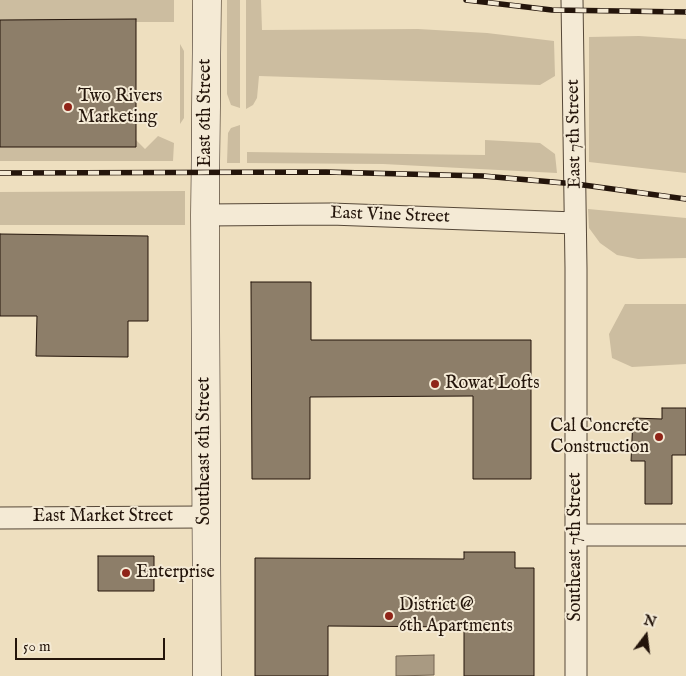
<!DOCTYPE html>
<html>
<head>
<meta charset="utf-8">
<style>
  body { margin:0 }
  #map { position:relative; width:686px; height:676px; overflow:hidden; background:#eedfbf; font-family:"IM FELL English",serif }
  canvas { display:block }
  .north { position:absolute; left:621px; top:611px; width:50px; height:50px; -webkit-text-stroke:4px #f4ead5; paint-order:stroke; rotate:15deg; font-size:14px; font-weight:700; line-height:20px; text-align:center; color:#24150b }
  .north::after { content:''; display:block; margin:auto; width:18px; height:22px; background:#24150b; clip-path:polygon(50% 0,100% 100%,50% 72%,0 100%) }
  .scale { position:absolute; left:15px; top:638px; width:150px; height:22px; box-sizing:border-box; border:2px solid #24150b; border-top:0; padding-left:6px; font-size:15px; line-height:18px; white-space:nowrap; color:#24150b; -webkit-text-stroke:4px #f4ead5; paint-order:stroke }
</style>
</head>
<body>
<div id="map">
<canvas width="686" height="676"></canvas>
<div class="north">N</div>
<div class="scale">50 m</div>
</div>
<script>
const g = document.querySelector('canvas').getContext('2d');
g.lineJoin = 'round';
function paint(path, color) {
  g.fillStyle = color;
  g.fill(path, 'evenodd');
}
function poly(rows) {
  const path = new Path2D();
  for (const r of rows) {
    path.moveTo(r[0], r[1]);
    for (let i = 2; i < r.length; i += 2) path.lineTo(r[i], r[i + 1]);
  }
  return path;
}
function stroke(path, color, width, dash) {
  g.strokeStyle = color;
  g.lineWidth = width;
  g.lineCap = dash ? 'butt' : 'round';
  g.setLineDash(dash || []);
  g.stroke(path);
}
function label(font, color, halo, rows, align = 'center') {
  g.font = font + ' "IM FELL English",serif';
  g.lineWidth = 4;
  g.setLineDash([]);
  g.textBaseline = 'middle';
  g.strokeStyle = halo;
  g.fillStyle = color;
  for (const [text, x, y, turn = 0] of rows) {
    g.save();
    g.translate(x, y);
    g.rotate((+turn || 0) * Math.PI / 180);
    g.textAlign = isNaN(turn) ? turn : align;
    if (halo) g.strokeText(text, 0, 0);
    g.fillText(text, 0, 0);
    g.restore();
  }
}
const green = poly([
  [0,0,174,0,174,22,136,22,135,19,0,20],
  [227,0,240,0,240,108,231,105,227,94],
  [246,0,261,0,262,30,418,29,487,33,554,41,555,76,540,85,259,76,257,98,253,105,246,109],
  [639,36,686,39,686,173,589,162,589,37],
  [180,44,184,51,184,118,180,124],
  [240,125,240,163,227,163,228,133,231,128],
  [158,136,174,143,173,161,0,161,0,147,136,147,136,140,145,149],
  [485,140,540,143,555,154,557,173,383,164,247,163,247,152,485,155],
  [185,191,185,225,0,225,0,192],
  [588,209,686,218,686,258,638,259,617,255,600,243,589,228],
  [625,304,686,304,686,364,632,367,612,358,609,334]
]);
const water = poly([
  [434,655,434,675,396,676,396,656,434,655]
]);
const building = poly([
  [136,19,136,147,0,147,0,20,136,19],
  [0,234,148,236,148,321,128,321,128,357,36,356,37,316,0,316,0,234],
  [251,282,311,282,311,340,531,340,531,479,473,479,473,396,310,397,310,479,252,479,251,282],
  [662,408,686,408,686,455,672,455,672,504,645,504,645,461,631,461,633,418,662,419,662,408],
  [464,552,515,552,515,568,534,568,534,676,464,676,464,627,328,626,328,676,255,676,255,558,464,559,464,552],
  [98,556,154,556,154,591,98,591,98,556]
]);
const street = poly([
  [572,0,576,268,576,676],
  [205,215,331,214,575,223],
  [0,518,205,517],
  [576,535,686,535]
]);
const secondary = poly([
  [207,676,205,215,207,0]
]);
const rail = poly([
  [466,0,552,10,686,12],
  [0,173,326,172,483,176,576,184,686,199]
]);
const markers = [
  [68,107,5,"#8f2418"],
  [435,384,5,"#8f2418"],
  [659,437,5,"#8f2418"],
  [126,573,5,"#8f2418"],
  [389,616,5,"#8f2418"]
];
const poiNames = [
  ["Two Rivers",78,97],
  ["Marketing",78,118],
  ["Rowat Lofts",445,384],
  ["Cal Concrete",649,427,"right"],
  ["Construction",649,448,"right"],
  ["Enterprise",136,573],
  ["District @",399,606],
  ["6th Apartments",399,627]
];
const streetNames = [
  ["East 6th Street",206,113,-90],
  ["East 7th Street",575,134,-91],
  ["East Vine Street",390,216,2],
  ["Southeast 6th Street",205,451,-90],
  ["East Market Street",103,517],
  ["Southeast 7th Street",576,547,-90]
];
paint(green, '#ccbda0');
paint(water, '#a99a82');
stroke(water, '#746552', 1);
paint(building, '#8d7e69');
stroke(building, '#24150b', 1);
stroke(street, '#564838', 23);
stroke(secondary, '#24150b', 29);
stroke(street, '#f4ead5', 21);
stroke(secondary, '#f4ead5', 28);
stroke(rail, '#24150b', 5.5);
stroke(rail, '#f4ead5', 4, [11]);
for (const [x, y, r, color] of markers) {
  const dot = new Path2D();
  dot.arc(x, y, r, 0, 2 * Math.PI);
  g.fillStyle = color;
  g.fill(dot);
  stroke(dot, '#f4ead5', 2);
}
label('18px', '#24150b', '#f4ead5', poiNames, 'left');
label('18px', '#24150b', '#f4ead5', streetNames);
</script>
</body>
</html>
